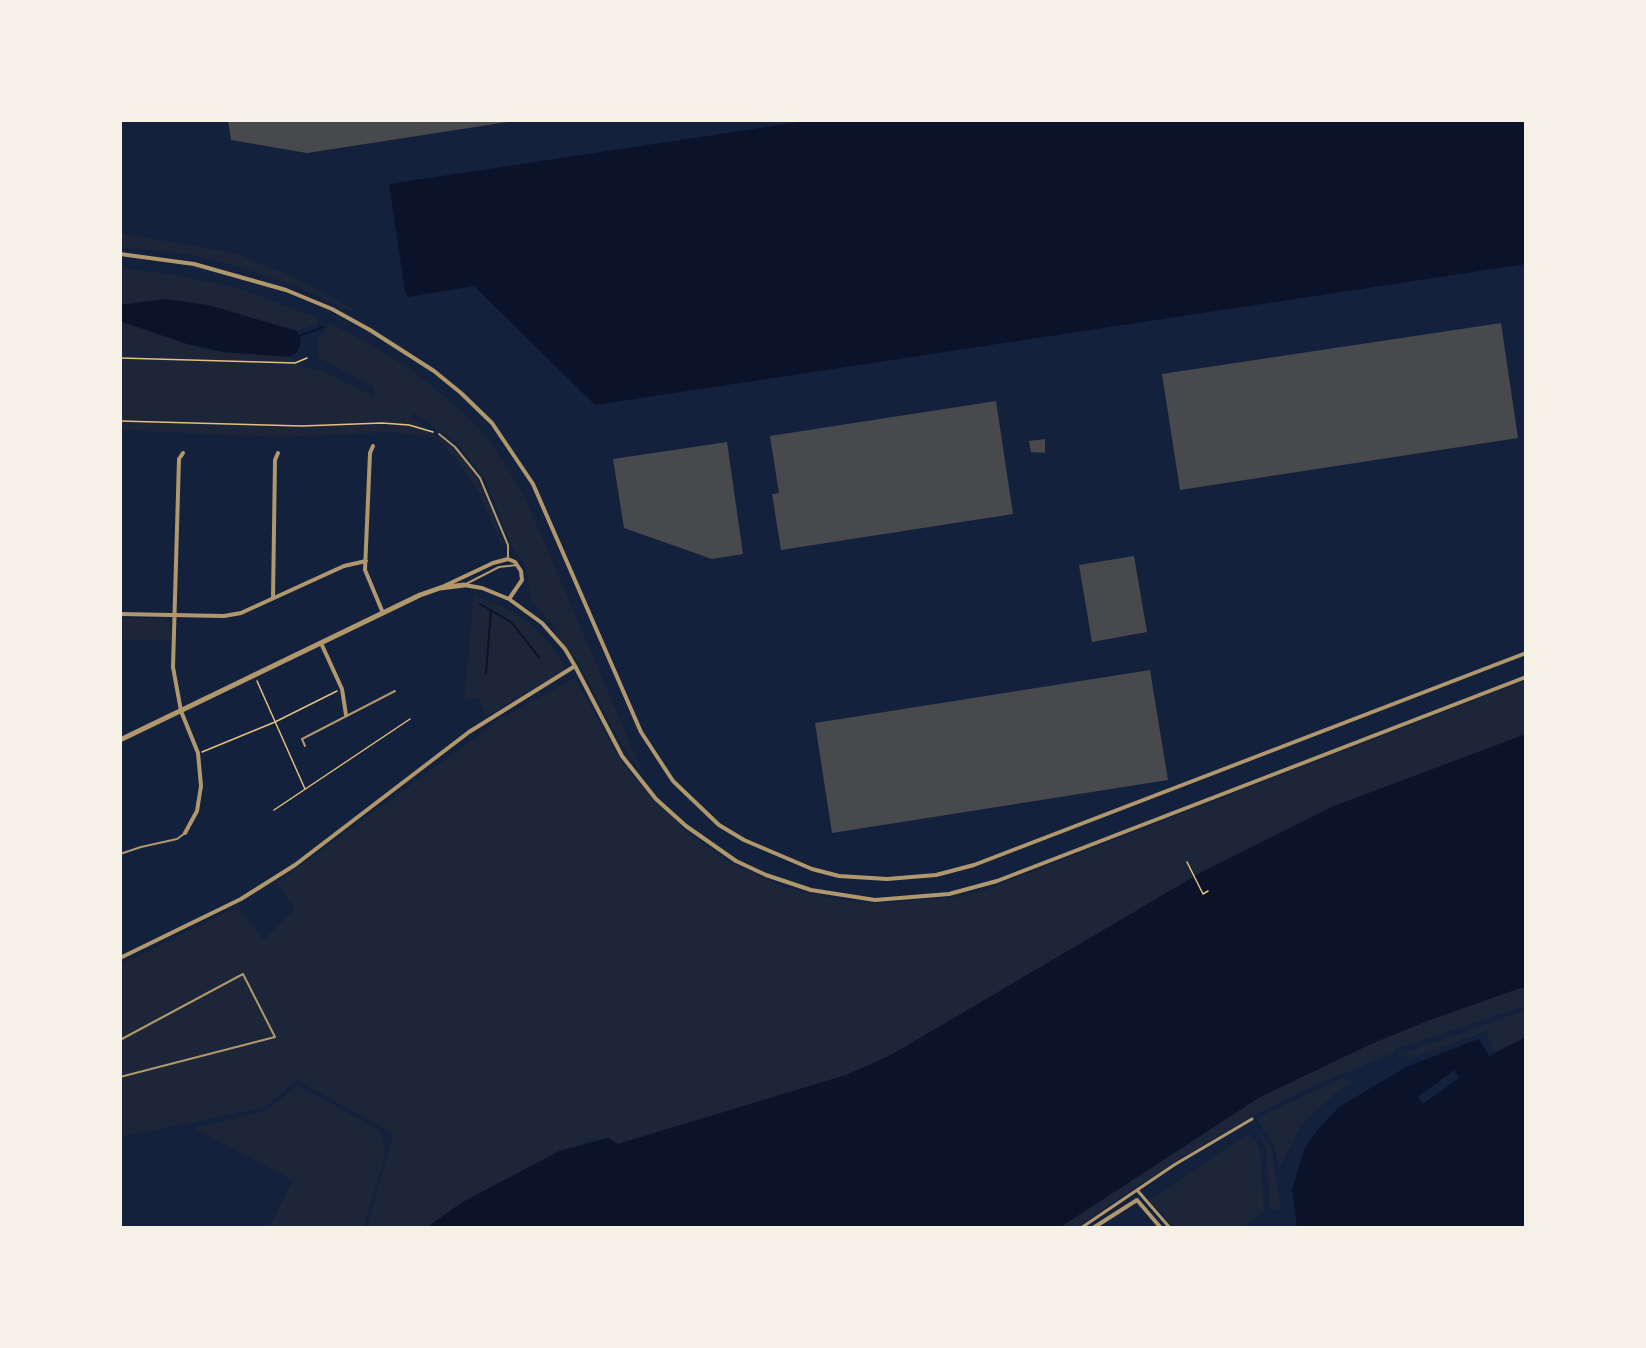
<!DOCTYPE html>
<html>
<head>
<meta charset="utf-8">
<style>
  body { margin:0 }
  #map { position:relative; width:1646px; height:1348px; overflow:hidden; background:#14213d; font-family:Mulish,sans-serif }
  canvas { display:block }
  .frame { position:absolute; inset:0; border:122px solid #f6f1e7; pointer-events:none }
</style>
</head>
<body>
<div id="map">
<canvas width="1646" height="1348"></canvas>
<div class="frame"></div>
</div>
<script>
const g = document.querySelector('canvas').getContext('2d');
g.lineJoin = 'round';
function paint(path, color) {
  g.fillStyle = color;
  g.fill(path, 'evenodd');
}
function poly(rows) {
  const path = new Path2D();
  for (const r of rows) {
    path.moveTo(r[0], r[1]);
    for (let i = 2; i < r.length; i += 2) path.lineTo(r[i], r[i + 1]);
  }
  return path;
}
function stroke(path, color, width, dash) {
  g.strokeStyle = color;
  g.lineWidth = width;
  g.lineCap = dash ? 'butt' : 'round';
  g.setLineDash(dash || []);
  g.stroke(path);
}
const green = poly([
  [120,233,234,253,294,277,353,309,350,311,294,285,226,263,185,254,120,247],
  [120,268,169,274,235,287,318,318,317,324,297,331,208,305,148,301,120,305],
  [120,321,205,350,290,357,302,366,323,371,373,396,374,387,319,358,317,339,324,334,328,323,352,334,409,368,463,412,491,443,524,495,644,776,619,740,578,662,556,634,554,626,531,600,526,566,513,549,485,479,456,442,414,413,410,417,454,448,469,466,479,481,504,543,501,544,478,491,457,461,437,438,392,432,277,437,120,430],
  [474,595,512,611,532,625,550,644,564,666,564,670,486,716,478,697,464,700],
  [120,618,167,619,171,625,171,641,120,640],
  [575,678,619,758,636,780,687,832,731,863,786,888,841,900,879,903,950,898,982,891,1526,680,1526,734,1334,806,1202,872,891,1055,846,1075,618,1144,608,1138,591,1140,461,1203,426,1228,367,1228,393,1134,297,1080,264,1108,120,1137,120,965,238,907,264,940,295,909,277,883,503,717],
  [1526,986,1526,1006,1394,1050,1394,1053,1304,1090,1247,1119,1173,1163,1075,1228,1059,1228,1260,1097,1373,1043,1427,1021],
  [1526,1010,1526,1037,1495,1053,1486,1031,1409,1059,1405,1054,1399,1060,1398,1055],
  [1342,1078,1354,1082,1339,1090,1302,1124,1279,1169,1274,1144,1256,1118],
  [298,1085,379,1130,385,1148,384,1160,363,1228,269,1228,293,1180,193,1128,265,1111],
  [1252,1123,1271,1146,1281,1209,1270,1210,1266,1147],
  [1249,1133,1260,1149,1264,1212,1241,1228,1174,1228,1150,1200]
]);
const water = poly([
  [813,120,1526,120,1526,264,595,405,474,286,408,297,405,292,389,184],
  [166,299,208,305,297,331,301,342,298,351,290,357,223,352,187,344,120,321,120,305],
  [1526,734,1526,986,1427,1021,1373,1043,1260,1097,1059,1228,426,1228,461,1203,559,1151,608,1138,618,1144,846,1075,891,1055,1202,872,1334,806],
  [1526,1037,1526,1228,1297,1228,1292,1189,1304,1150,1317,1130,1339,1107,1406,1067,1479,1039,1489,1056]
]);
const pier = poly([
  [1454,1070,1459,1078,1423,1104,1418,1097]
]);
const stream = poly([
  [299,336,323,327],
  [480,604,511,622,539,657],
  [486,673,491,610]
]);
const building = poly([
  [228,120,514,120,514,121,307,153,231,140],
  [1501,323,1518,438,1180,490,1162,374],
  [996,401,1013,514,781,550,772,494,779,493,770,436],
  [1045,439,1045,453,1031,452,1029,441],
  [727,442,743,554,712,559,624,528,613,459],
  [1134,556,1147,632,1092,642,1079,565],
  [1150,670,1168,780,832,833,815,723]
]);
const path = poly([
  [120,358,295,363,307,358],
  [120,421,302,426,382,423,409,425,433,432],
  [257,681,305,789],
  [202,752,275,722,337,691],
  [274,810,410,719],
  [1187,862,1203,894,1208,891]
]);
const service = poly([
  [439,434,455,447,480,478,508,545,508,559],
  [464,585,499,567,517,565],
  [305,746,302,739,395,691],
  [120,854,141,847,177,839,185,833],
  [120,1040,243,974,275,1037,120,1077]
]);
const pedestrian = poly([
  [1137,1190,1170,1228],
  [1081,1228,1174,1165,1252,1119]
]);
const minor = poly([
  [120,254,194,264,286,290,332,309,370,330,434,371,461,393,492,423,533,484,641,732,673,781,719,825,744,840,812,869,839,876,887,879,936,875,974,865,1526,653],
  [373,446,370,453,365,570,383,613],
  [183,453,179,459,173,667,181,711,198,753,201,786,197,811,185,833],
  [464,585,482,588,509,599,542,623,565,649,575,666,622,756,656,799,686,826,736,861,766,875,811,890,875,900,949,894,997,881,1526,677],
  [440,588,493,563,508,559,515,562,521,571,522,580,509,599],
  [273,598,275,460,278,453],
  [120,614,224,616,241,613,344,566,366,561],
  [321,643,342,689,346,715],
  [120,958,241,899,295,865,469,732,575,666],
  [1093,1228,1137,1200,1161,1228]
]);
const tertiary = poly([
  [120,740,420,595,440,588,464,585]
]);
paint(green, '#1d2539');
paint(water, '#0b132b');
paint(pier, '#14213d');
stroke(stream, '#0b132b', 2);
paint(building, '#48494c');
stroke(path, '#e5c07b', 1.5);
stroke(service, '#b1986c', 2);
stroke(pedestrian, '#b1986c', 3);
stroke(minor, '#b1986c', 4);
stroke(tertiary, '#b1986c', 5);
</script>
</body>
</html>
